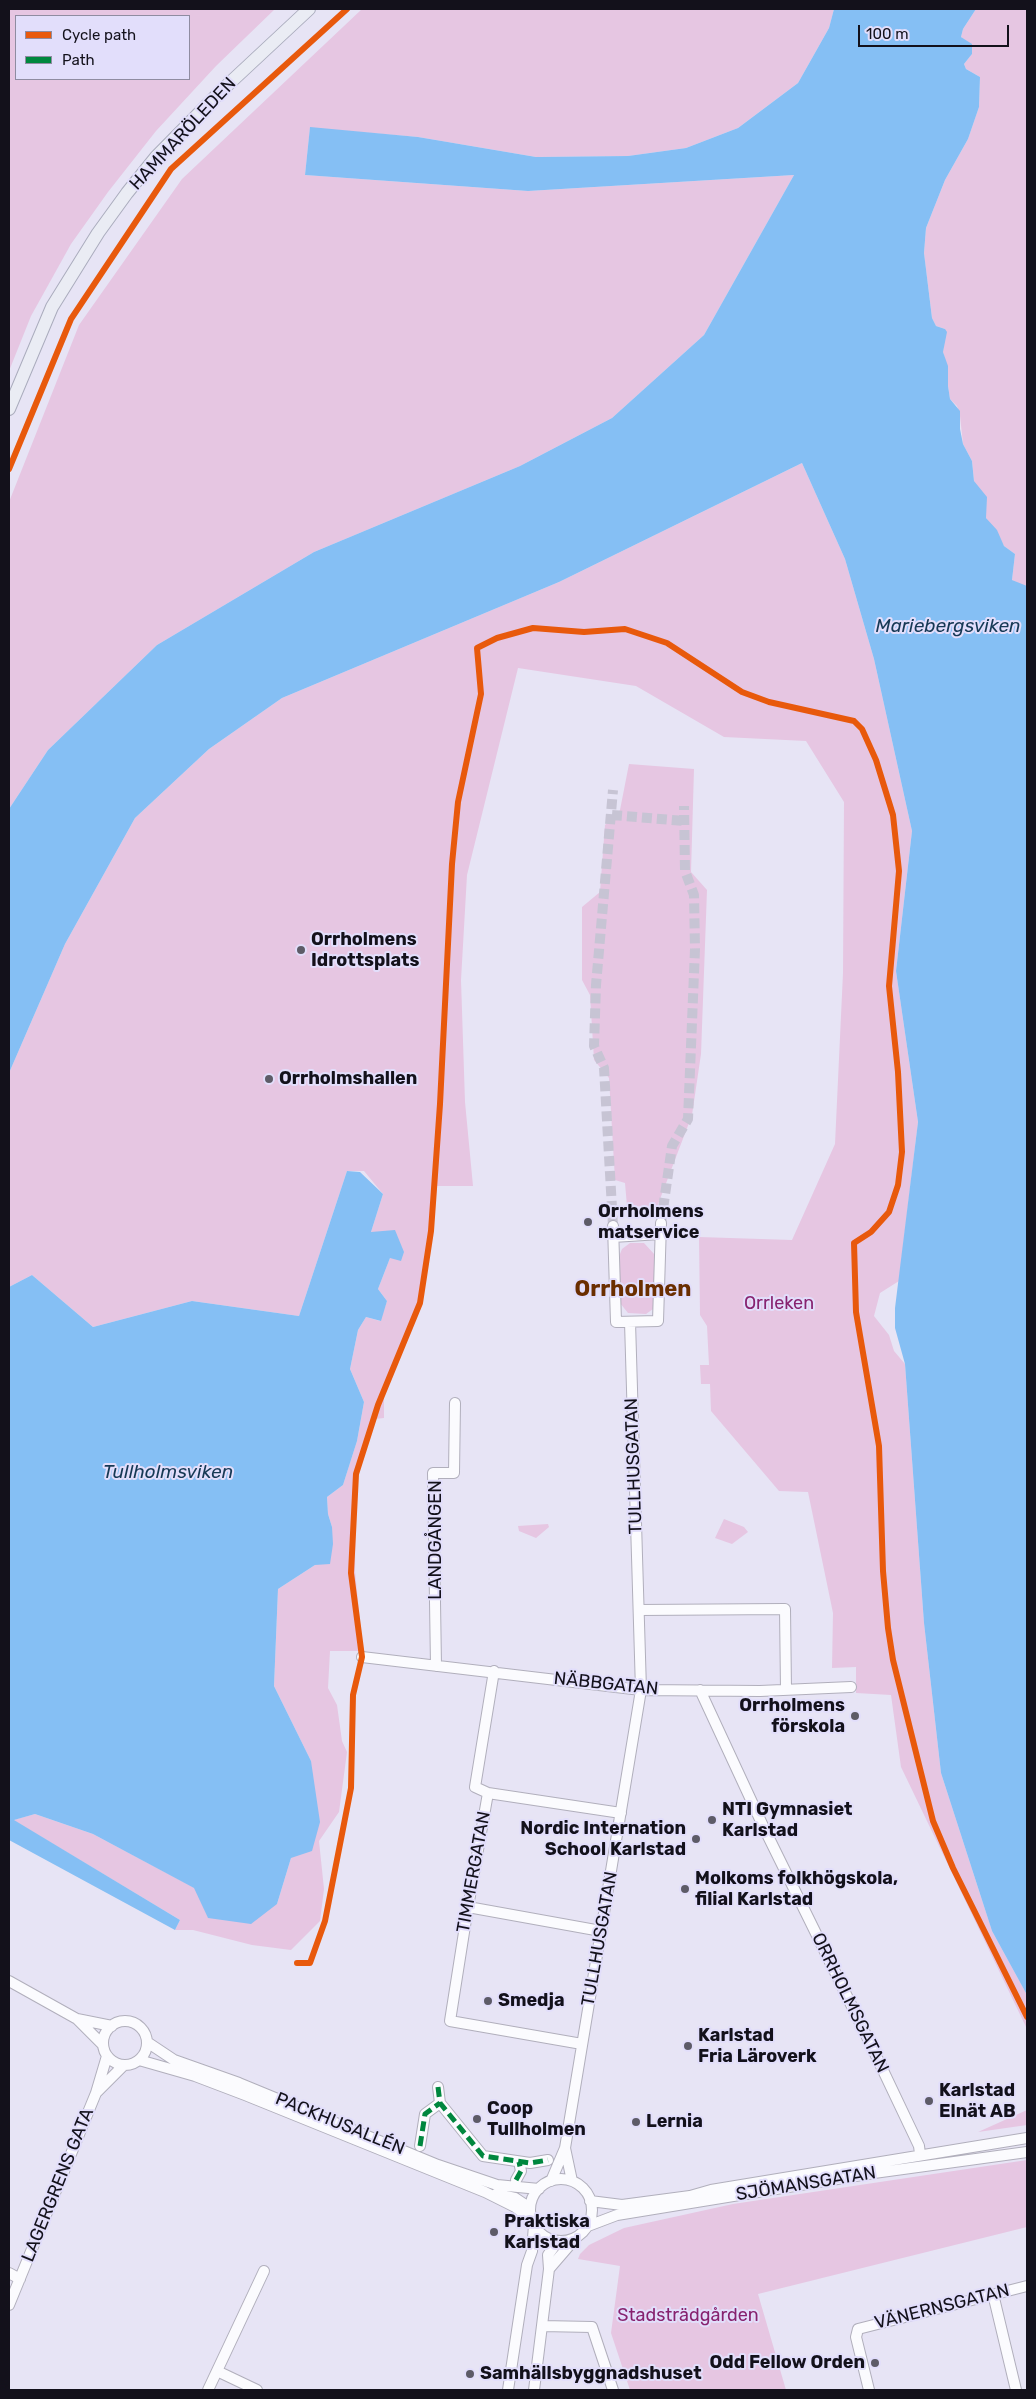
<!DOCTYPE html>
<html>
<head>
<meta charset="utf-8">
<style>
  body { margin:0 }
  #map { position:relative; width:1036px; height:2399px; overflow:hidden; background:#e7e4f5; font-family:Rubik,sans-serif }
  canvas { display:block }
  .frame { position:absolute; inset:0; border:10px solid #13111b; pointer-events:none }
  .legend { position:absolute; left:15px; top:15px; width:175px; height:65px; box-sizing:border-box; background:#e2defb; border:1px solid #8f8ca1; margin:0; padding:6px 9px; list-style:none; font-size:15px; color:#13111b }
  .legend li { display:flex; align-items:center; gap:10px; height:25px }
  .legend b { width:25px; border:1px solid #8f8ca1 }
  .scale { position:absolute; left:858px; top:25px; width:151px; height:22px; box-sizing:border-box; border:2px solid #13111b; border-top:0; padding-left:6px; font-size:15px; line-height:18px; white-space:nowrap; color:#13111b; -webkit-text-stroke:4px #e2defb; paint-order:stroke }
</style>
</head>
<body>
<div id="map">
<canvas width="1036" height="2399"></canvas>
<div class="frame"></div>
<ul class="legend">
<li><b style="height:6px;background:#e8590c"></b>Cycle path</li>
<li><b style="height:6px;background:#00873e"></b>Path</li>
</ul>
<div class="scale">100 m</div>
</div>
<script>
const g = document.querySelector('canvas').getContext('2d');
g.lineJoin = 'round';
function paint(path, color) {
  g.fillStyle = color;
  g.fill(path, 'evenodd');
}
function poly(rows) {
  const path = new Path2D();
  for (const r of rows) {
    if (r.length === 3) {
      path.moveTo(r[0] + r[2], r[1]);
      path.arc(r[0], r[1], r[2], 0, 2 * Math.PI);
      continue;
    }
    path.moveTo(r[0], r[1]);
    for (let i = 2; i < r.length; i += 2) path.lineTo(r[i], r[i + 1]);
  }
  return path;
}
function stroke(path, color, width, dash) {
  g.strokeStyle = color;
  g.lineWidth = width;
  g.lineCap = dash ? 'butt' : 'round';
  g.setLineDash(dash || []);
  g.stroke(path);
}
function label(font, color, halo, rows, align = 'center') {
  g.font = font + ' Rubik,sans-serif';
  g.lineWidth = 4;
  g.setLineDash([]);
  g.textBaseline = 'middle';
  g.strokeStyle = halo;
  g.fillStyle = color;
  for (const [text, x, y, turn = 0] of rows) {
    g.save();
    g.translate(x, y);
    g.rotate((+turn || 0) * Math.PI / 180);
    g.textAlign = isNaN(turn) ? turn : align;
    if (halo) g.strokeText(text, 0, 0);
    g.fillText(text, 0, 0);
    g.restore();
  }
}
const green = poly([
  [9,9,275,9,216,66,156,131,108,192,71,244,31,316,9,371],
  [16,16,189,16,189,79,16,79],
  [362,9,834,9,829,28,798,83,738,128,686,148,628,156,536,157,418,137,310,128,305,175,528,191,794,175,704,335,612,418,520,466,314,552,157,645,48,750,9,809,9,502,79,325,182,179],
  [976,9,1027,9,1027,586,1024,586,1012,580,1015,554,1004,546,986,518,974,481,972,461,963,444,960,416,957,406,950,399,948,386,947,367,943,352,945,329,936,326,932,318,924,253,926,228,945,180,968,139,979,107,980,77,966,69,964,64,972,54,972,45,961,37,963,29],
  [802,463,845,559,874,659,912,831,896,971,918,1122,899,1281,880,1293,874,1316,889,1335,894,1351,905,1364,924,1623,941,1773,992,1931,1027,1995,1027,2029,901,1767,891,1695,856,1693,856,1667,832,1668,833,1613,808,1492,779,1491,711,1411,710,1384,701,1384,700,1365,709,1365,707,1326,700,1315,699,1237,792,1240,835,1144,843,973,844,802,806,741,724,737,636,686,518,668,467,875,461,980,465,1102,473,1186,437,1186,433,1231,421,1305,384,1393,384,1418,375,1419,366,1440,360,1467,356,1483,355,1571,363,1651,330,1651,328,1688,337,1705,342,1741,347,1752,339,1812,319,1841,324,1889,320,1921,291,1950,252,1945,193,1930,175,1930,180,1920,13,1820,35,1814,93,1834,195,1888,208,1917,277,1904,291,1858,311,1761,274,1686,278,1589,315,1565,332,1527,328,1514,327,1497,343,1485,357,1441,364,1402,350,1369,358,1330,366,1317,380,1321,387,1301,378,1289,390,1258,371,1232,383,1194,364,1171,347,1171,299,1316,192,1301,93,1327,32,1275,9,1287,9,1073,65,944,135,818,209,749,282,698,559,582],
  [629,764,694,769,691,872,707,890,701,1054,692,1115,657,1207,627,1206,625,1183,615,1180,609,1078,594,1060,590,995,582,980,582,907,600,892,605,825,620,810],
  [630,1243,644,1243,655,1255,655,1304,653,1309,646,1314,628,1313,620,1303,620,1254,622,1249],
  [724,1519,744,1527,748,1532,732,1544,715,1538],
  [548,1524,549,1527,536,1538,519,1531,518,1526],
  [1027,2110,1027,2125,978,2132],
  [1027,2160,1027,2227,758,2294,786,2390,630,2390,611,2333,620,2266,578,2259,580,2254,589,2245,624,2228,733,2204]
]);
const water = poly([
  [834,9,976,9,963,29,961,37,972,44,972,54,964,64,966,69,980,77,979,107,968,139,945,180,926,228,924,253,932,318,936,326,945,329,947,332,943,352,948,366,948,386,950,399,960,411,960,429,963,444,972,461,974,481,987,497,986,518,997,530,1004,546,1015,554,1012,580,1027,586,1027,1995,992,1931,941,1773,924,1623,905,1364,895,1328,895,1308,918,1122,896,971,912,831,874,659,845,559,802,463,559,582,282,698,209,749,135,818,65,944,9,1073,9,809,48,750,157,645,314,552,520,466,612,418,704,335,794,175,528,191,305,175,310,127,418,137,536,157,628,156,686,148,738,128,798,83,829,28],
  [347,1171,360,1172,383,1194,371,1232,395,1230,404,1252,401,1261,390,1258,378,1289,387,1301,381,1321,366,1317,358,1330,350,1369,364,1402,357,1441,343,1485,327,1497,328,1514,332,1527,333,1544,330,1564,315,1565,278,1589,274,1686,311,1761,320,1822,312,1851,291,1858,277,1904,251,1924,208,1918,194,1888,93,1834,35,1814,14,1820,180,1920,175,1930,9,1840,9,1287,32,1275,93,1327,192,1301,299,1316]
]);
const minorTunnel = poly([
  [612,815,684,821],
  [661,1223,672,1146,688,1119,695,949,694,895,685,871,684,806],
  [613,1226,604,1068,594,1046,596,985,613,790]
]);
const minor = poly([
  [613,1226,616,1322,658,1321,661,1223],
  [613,1237,660,1234],
  [639,1610,785,1609,786,1690],
  [362,1657,641,1690,760,1691,851,1687],
  [436,1666,433,1473,454,1473,455,1403],
  [494,1671,475,1787,488,1793,621,1813],
  [700,1690,764,1828,871,2045,919,2146,920,2154],
  [488,1793,468,1907,450,2021,582,2044],
  [468,1907,601,1931],
  [9,1981,77,2019,112,2026],
  [77,2019,103,2045],
  [125,2043,22],
  [147,2042,174,2060,239,2083,438,2165,497,2185,539,2189],
  [139,2060,195,2076,245,2095,485,2192,515,2207,531,2219],
  [438,2087,440,2103,483,2156,530,2163,548,2160],
  [96,2093,124,2065],
  [420,2146,425,2114,440,2103],
  [565,2148,572,2181],
  [561,2210,31],
  [516,2180,521,2171,519,2162],
  [551,2181,565,2148,641,1690,630,1322],
  [496,2194,515,2198,530,2208],
  [590,2201,622,2205,690,2196,711,2190,1027,2138],
  [588,2226,617,2215,874,2173,1027,2152],
  [549,2269,574,2240],
  [9,2273,20,2279],
  [993,2294,1016,2390],
  [9,2305,96,2093,107,2056],
  [542,2326,592,2327,613,2390],
  [217,2371,257,2390],
  [208,2390,264,2271],
  [508,2390,527,2265,532,2251,534,2225],
  [534,2390,549,2269,548,2255,558,2241],
  [869,2390,856,2337,858,2329,1027,2286]
]);
const major = poly([
  [9,409,52,307,98,233,127,193,156,157,220,92,309,9]
]);
const quiet = poly([
  [438,2087,440,2103,483,2156,530,2163,548,2160],
  [420,2146,425,2114,440,2103],
  [516,2180,521,2171,519,2162]
]);
const cycleway = poly([
  [9,469,71,319,171,169,347,9],
  [297,1963,310,1963,325,1921,351,1788,353,1695,362,1657,351,1573,356,1474,378,1405,420,1303,431,1231,440,1104,452,864,458,802,481,694,477,648,497,638,533,628,584,632,625,629,667,643,742,692,769,702,854,721,862,729,876,760,893,815,899,871,889,986,898,1072,902,1152,898,1185,889,1212,871,1232,854,1243,856,1312,879,1446,883,1571,888,1628,893,1660,933,1821,953,1868,1027,2017]
]);
const markers = [
  [301,950,5,"#5d5b67"],
  [269,1079,5,"#5d5b67"],
  [588,1222,5,"#5d5b67"],
  [855,1716,5,"#5d5b67"],
  [712,1820,5,"#5d5b67"],
  [696,1839,5,"#5d5b67"],
  [685,1889,5,"#5d5b67"],
  [488,2001,5,"#5d5b67"],
  [688,2046,5,"#5d5b67"],
  [929,2101,5,"#5d5b67"],
  [477,2119,5,"#5d5b67"],
  [636,2122,5,"#5d5b67"],
  [494,2232,5,"#5d5b67"],
  [875,2363,5,"#5d5b67"],
  [470,2374,5,"#5d5b67"]
];
const streetNames = [
  ["HAMMARÖLEDEN",183,134,-47],
  ["TULLHUSGATAN",634,1466,-92],
  ["LANDGÅNGEN",436,1540,-90],
  ["NÄBBGATAN",606,1684,6],
  ["TIMMERGATAN",474,1872,-80],
  ["TULLHUSGATAN",600,1939,-80],
  ["ORRHOLMSGATAN",850,2003,64],
  ["PACKHUSALLÉN",340,2124,22],
  ["SJÖMANSGATAN",806,2184,-9],
  ["LAGERGRENS GATA",58,2185,-68],
  ["VÄNERNSGATAN",942,2307,-14]
];
const poiNames = [
  ["Orrholmens",311,940],
  ["Idrottsplats",311,961],
  ["Orrholmshallen",279,1079],
  ["Orrholmens",598,1212],
  ["matservice",598,1233],
  ["Orrholmens",845,1706,"right"],
  ["förskola",845,1727,"right"],
  ["NTI Gymnasiet",722,1810],
  ["Karlstad",722,1831],
  ["Nordic Internation",686,1829,"right"],
  ["School Karlstad",686,1850,"right"],
  ["Molkoms folkhögskola,",695,1879],
  ["filial Karlstad",695,1900],
  ["Smedja",498,2001],
  ["Karlstad",698,2036],
  ["Fria Läroverk",698,2057],
  ["Karlstad",939,2091],
  ["Elnät AB",939,2112],
  ["Coop",487,2109],
  ["Tullholmen",487,2130],
  ["Lernia",646,2122],
  ["Praktiska",504,2222],
  ["Karlstad",504,2243],
  ["Odd Fellow Orden",865,2363,"right"],
  ["Samhällsbyggnadshuset",480,2374]
];
const parkNames = [
  ["Orrleken",779,1304],
  ["Stadsträdgården",688,2316]
];
const waterNames = [
  ["Mariebergsviken",948,627],
  ["Tullholmsviken",168,1473]
];
const districtNames = [
  ["Orrholmen",633,1290]
];
paint(green, '#e6c6e2');
paint(water, '#85bff4');
stroke(minorTunnel, '#c7c4d4', 10, [10, 5]);
stroke(minor, '#b1afbc', 12);
stroke(major, '#aaacbd', 14);
stroke(minor, '#fbfbfe', 10);
stroke(major, '#eaecf4', 12);
stroke(quiet, '#00873e', 5, [10, 5]);
stroke(cycleway, '#e8590c', 6);
for (const [x, y, r, color] of markers) {
  const dot = new Path2D();
  dot.arc(x, y, r, 0, 2 * Math.PI);
  g.fillStyle = color;
  g.fill(dot);
  stroke(dot, '#e2defb', 2);
}
label('18px', '#13111b', '#e2defb', streetNames);
label('bold 18px', '#13111b', '#e2defb', poiNames, 'left');
label('18px', '#87226f', '#e2defb', parkNames);
label('italic 19px', '#163955', '#e2defb', waterNames);
label('bold 22px', '#6a2e00', '#e2defb', districtNames);
</script>
</body>
</html>
